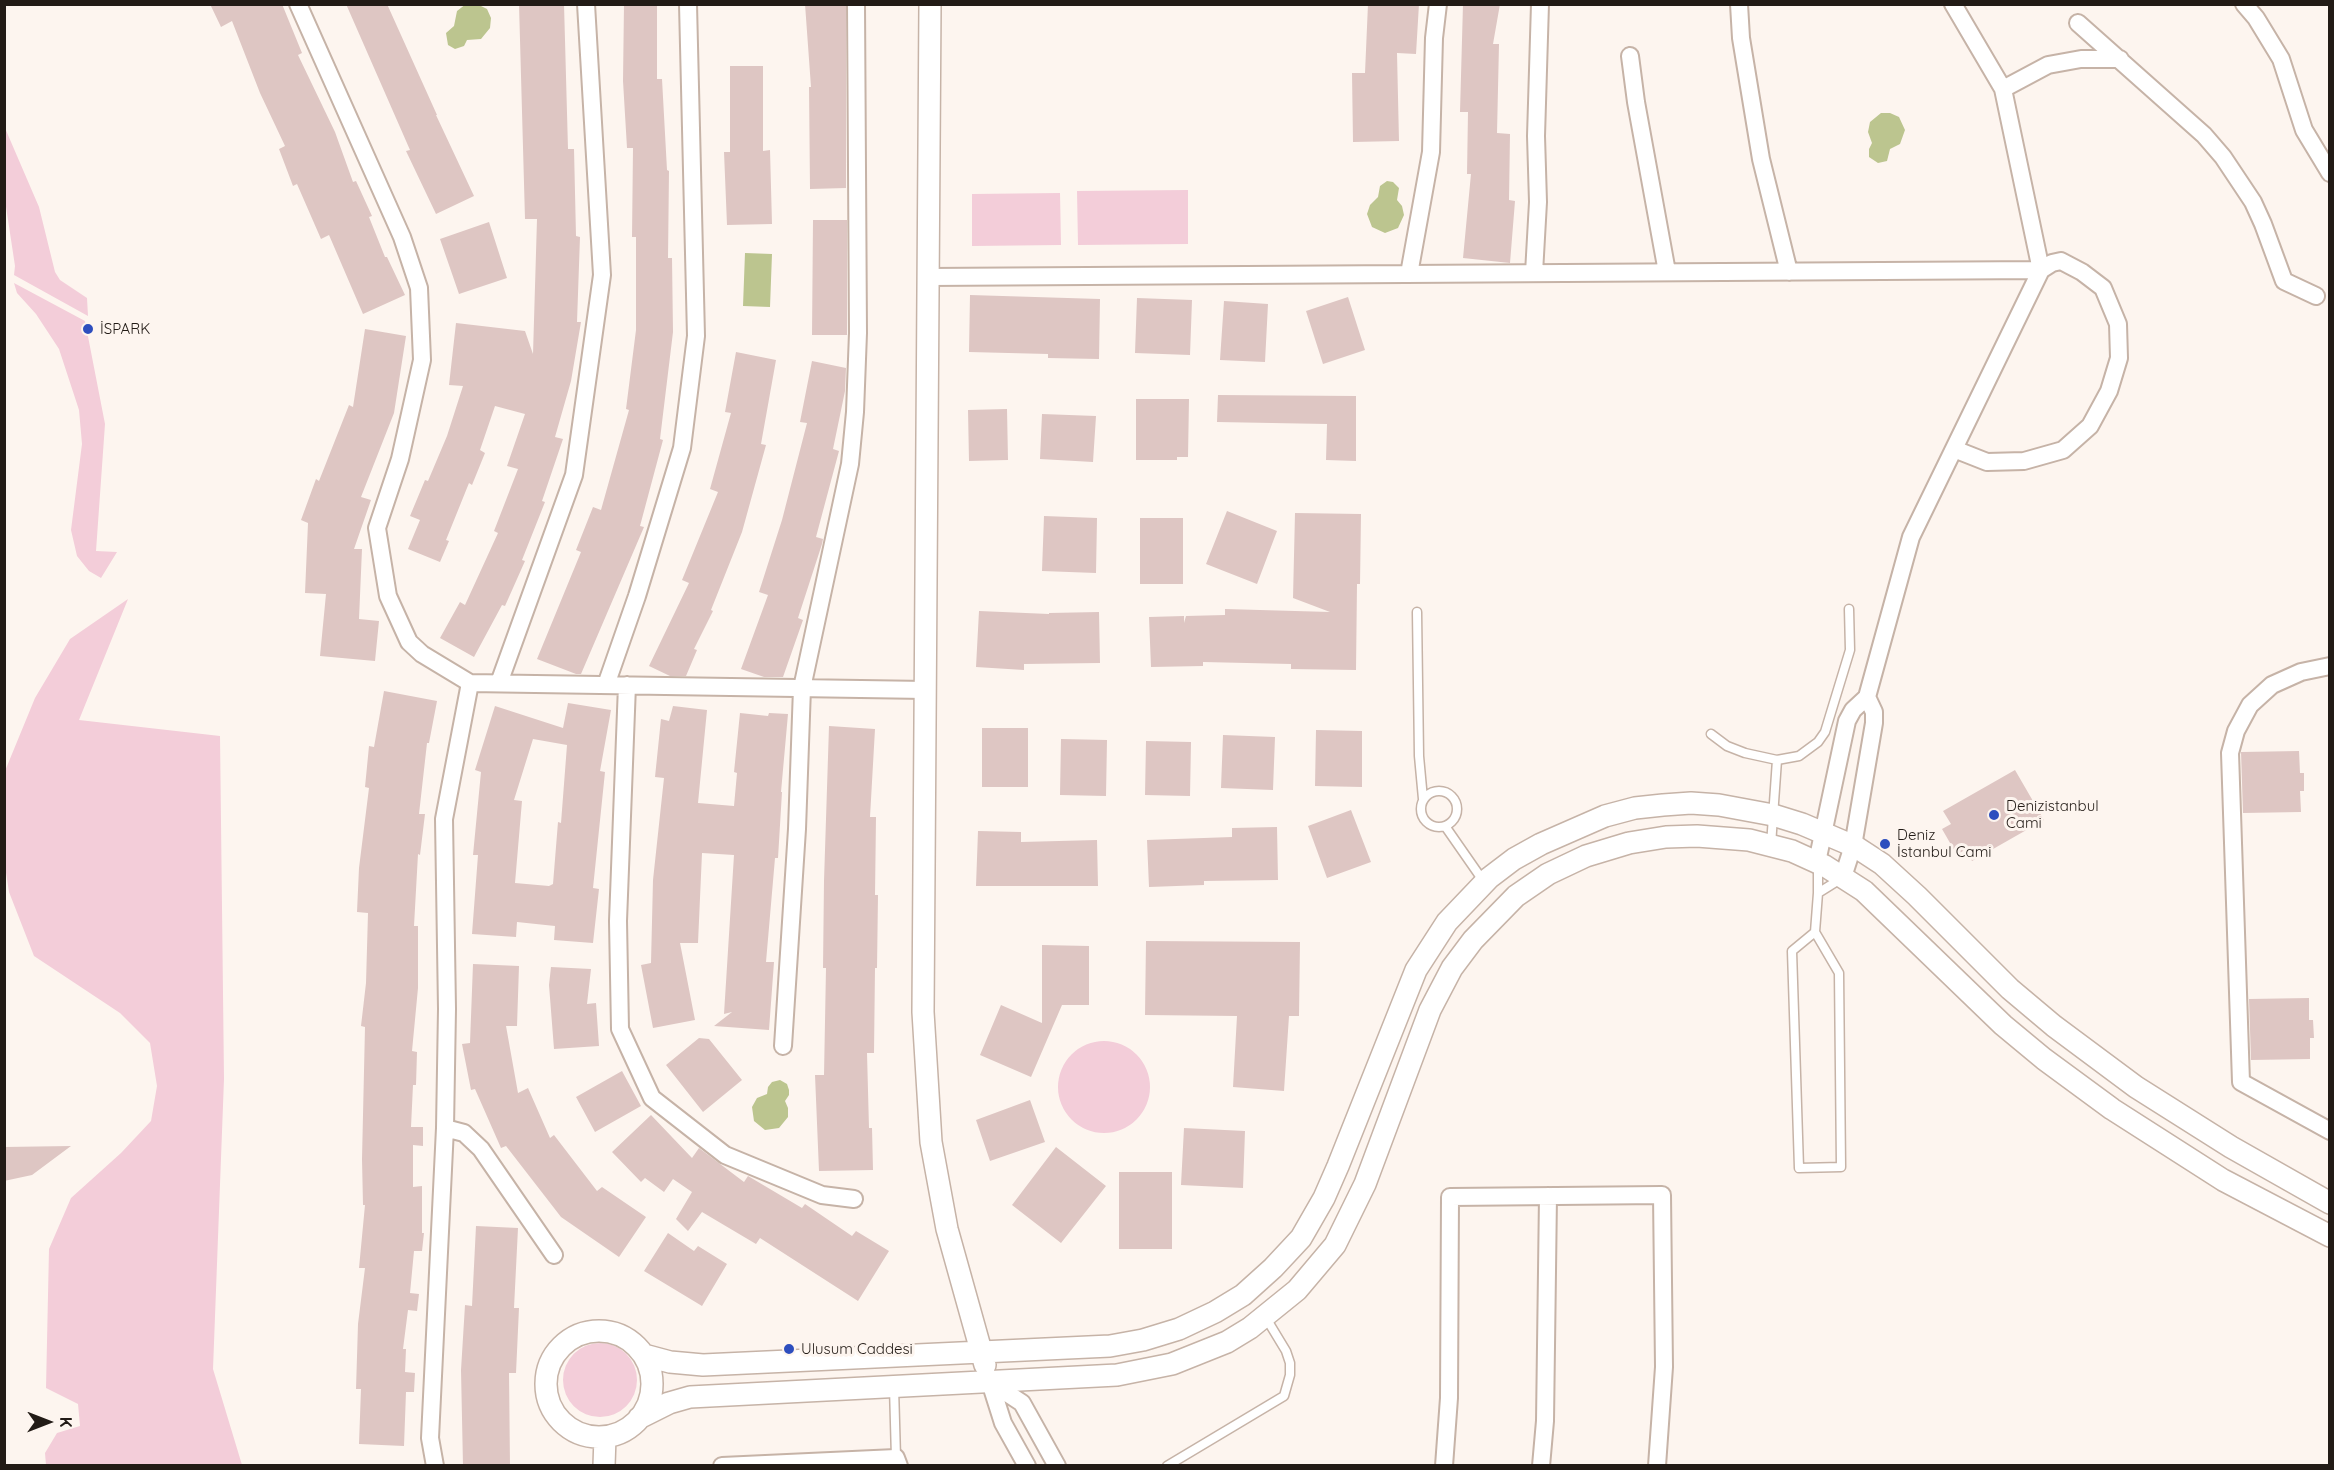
<!DOCTYPE html>
<html>
<head>
<meta charset="utf-8">
<style>
  body { margin:0 }
  #map { position:relative; width:2334px; height:1470px; overflow:hidden; background:#fdf5ef; font-family:Quicksand,sans-serif }
  canvas { display:block }
  .frame { position:absolute; inset:0; border:6px solid #221b16; pointer-events:none }
  .north { position:absolute; left:18px; top:1392px; width:60px; height:60px; -webkit-text-stroke:4px #fdf5ef; paint-order:stroke; rotate:90deg; font-size:16px; font-weight:700; line-height:24px; text-align:center; color:#221b16 }
  .north::after { content:''; display:block; margin:auto; width:21px; height:27px; background:#221b16; clip-path:polygon(50% 0,100% 100%,50% 72%,0 100%) }
</style>
</head>
<body>
<div id="map">
<canvas width="2334" height="1470"></canvas>
<div class="frame"></div>
<div class="north">K</div>
</div>
<script>
const g = document.querySelector('canvas').getContext('2d');
g.lineJoin = 'round';
function paint(path, color) {
  g.fillStyle = color;
  g.fill(path, 'evenodd');
}
function poly(rows) {
  const path = new Path2D();
  for (const r of rows) {
    if (r.length === 3) {
      path.moveTo(r[0] + r[2], r[1]);
      path.arc(r[0], r[1], r[2], 0, 2 * Math.PI);
      continue;
    }
    path.moveTo(r[0], r[1]);
    for (let i = 2; i < r.length; i += 2) path.lineTo(r[i], r[i + 1]);
  }
  return path;
}
function stroke(path, color, width, dash) {
  g.strokeStyle = color;
  g.lineWidth = width;
  g.lineCap = dash ? 'butt' : 'round';
  g.setLineDash(dash || []);
  g.stroke(path);
}
function label(font, color, halo, rows, align = 'center') {
  g.font = font + ' Quicksand,sans-serif';
  g.lineWidth = 6;
  g.setLineDash([]);
  g.textBaseline = 'middle';
  g.strokeStyle = halo;
  g.fillStyle = color;
  for (const [text, x, y, turn = 0] of rows) {
    g.save();
    g.translate(x, y);
    g.rotate((+turn || 0) * Math.PI / 180);
    g.textAlign = isNaN(turn) ? turn : align;
    if (halo) g.strokeText(text, 0, 0);
    g.fillText(text, 0, 0);
    g.restore();
  }
}
const green = poly([
  [5,128,39,207,55,272,60,280,87,298,88,316,14,275,15,266,5,200],
  [1188,190,1188,244,1078,245,1077,191],
  [1060,193,1061,245,972,246,972,194],
  [14,283,85,321,105,424,96,551,117,552,101,578,89,571,77,556,71,530,82,444,79,410,59,349,36,314,17,293],
  [128,599,79,720,220,736,224,1079,213,1369,242,1465,46,1465,45,1453,57,1433,80,1426,78,1404,46,1388,49,1249,71,1198,121,1153,151,1121,157,1086,150,1043,120,1013,34,956,9,892,5,866,5,771,35,698,70,639],
  [1104,1087,46],
  [600,1380,37]
]);
const water = poly([
  [466,4,479,5,487,9,491,18,490,28,481,39,467,40,464,46,455,49,448,45,446,33,454,26,457,11],
  [1881,113,1890,113,1899,117,1905,130,1900,144,1890,149,1887,161,1878,163,1869,157,1869,149,1872,143,1868,132,1870,122],
  [1387,181,1393,182,1399,188,1397,200,1402,206,1404,215,1398,228,1385,233,1372,227,1367,214,1370,205,1378,197,1380,186],
  [745,253,772,254,770,307,743,306],
  [780,1080,787,1084,789,1090,789,1095,785,1101,788,1108,788,1117,779,1128,765,1130,754,1121,752,1107,757,1098,767,1094,768,1087,772,1082]
]);
const building = poly([
  [210,4,282,4,302,53,298,55,335,132,353,182,356,181,372,216,369,217,385,257,387,257,405,295,363,314,329,235,321,239,297,184,293,186,279,149,285,146,260,93,232,21,221,27],
  [346,4,387,4,437,115,436,115,474,196,436,214,406,151,410,150],
  [519,4,564,4,568,149,574,149,576,236,580,237,577,322,581,322,571,381,555,437,563,439,542,501,545,502,522,560,525,561,505,606,502,605,474,657,440,638,460,602,465,605,498,533,494,531,518,469,507,466,525,414,495,406,480,450,485,453,472,485,469,483,446,540,449,541,440,562,408,549,420,520,410,516,425,480,428,481,447,436,463,386,449,385,456,323,525,331,533,354,537,219,525,219],
  [624,4,657,4,657,79,662,79,667,170,669,171,668,258,672,258,673,332,660,439,663,440,640,526,644,527,581,674,576,674,537,659,581,552,576,550,593,507,601,510,629,410,626,409,636,330,636,237,632,237,633,148,627,148,623,81],
  [805,4,846,4,846,188,810,189,809,87,811,87],
  [1368,4,1419,4,1416,54,1397,53,1399,141,1353,142,1352,73,1365,73],
  [1463,4,1500,4,1493,44,1499,44,1497,133,1510,134,1509,200,1515,201,1510,263,1463,258,1471,174,1467,174,1468,112,1460,112],
  [730,66,763,66,763,151,770,150,772,224,727,225,724,152,730,152],
  [813,220,847,220,847,335,812,335],
  [489,222,507,278,459,294,440,239],
  [970,295,1100,299,1099,359,1048,358,1048,354,969,352],
  [1348,297,1365,350,1323,364,1306,311],
  [1137,298,1192,300,1190,355,1135,353],
  [1224,301,1268,304,1265,362,1220,360],
  [365,329,406,336,394,413,361,497,371,500,354,549,362,549,359,619,379,621,375,661,320,656,326,594,305,593,308,523,301,520,316,479,319,481,349,405,353,407],
  [736,352,776,360,761,444,766,445,742,532,711,610,713,611,694,649,697,650,686,676,670,676,649,666,689,583,682,580,718,492,710,489,731,413,725,412],
  [812,361,846,368,845,391,833,449,839,451,816,537,823,539,822,544,798,618,803,620,783,677,764,677,741,669,768,595,759,592,782,520,807,423,800,422],
  [1218,395,1356,396,1356,461,1326,460,1327,424,1217,422],
  [1136,399,1189,399,1188,457,1177,457,1177,460,1136,460],
  [1007,409,1008,460,969,461,968,410],
  [1042,414,1096,416,1093,462,1040,459],
  [1227,511,1277,531,1257,584,1206,564],
  [1295,513,1361,514,1360,584,1357,584,1356,670,1291,669,1291,664,1203,662,1203,666,1151,667,1149,617,1184,616,1184,623,1186,616,1225,615,1225,609,1330,612,1293,598],
  [1044,516,1097,518,1096,573,1042,571],
  [1140,518,1183,518,1183,584,1140,584],
  [979,611,1049,614,1049,613,1099,612,1100,663,1024,664,1024,670,976,667],
  [384,691,437,701,429,743,427,743,419,814,425,814,420,855,418,854,414,926,418,926,418,988,412,1051,417,1052,416,1085,413,1085,411,1127,423,1127,423,1146,413,1145,413,1187,422,1186,422,1233,424,1233,422,1251,414,1251,410,1293,419,1294,417,1311,408,1310,403,1349,406,1349,405,1372,415,1373,414,1392,406,1392,404,1446,359,1444,361,1389,356,1389,358,1324,365,1268,359,1268,365,1205,363,1205,362,1159,365,1027,361,1026,366,983,368,913,357,912,359,868,369,788,365,787,369,746,374,747],
  [568,703,611,710,600,771,605,772,593,888,599,889,593,943,554,940,555,926,517,922,516,937,472,934,478,855,473,855,481,772,475,770,495,706,563,728],
  [533,739,567,745,561,823,558,822,553,884,549,886,515,883,522,801,514,800],
  [673,706,707,710,698,803,734,806,737,773,734,772,740,713,768,716,769,713,788,714,781,792,782,792,778,858,775,858,766,962,774,962,769,1030,714,1026,732,1012,724,1014,734,855,702,853,698,943,680,943,695,1020,653,1028,641,965,651,963,653,880,664,778,655,777,661,719,669,721],
  [829,726,875,729,870,817,876,817,875,895,878,895,877,968,875,968,874,1053,867,1053,869,1128,872,1128,873,1170,819,1171,815,1075,824,1075,826,968,823,968,824,881],
  [982,728,1028,728,1028,787,982,787],
  [1316,730,1362,731,1362,787,1315,786],
  [1223,735,1275,737,1273,790,1221,788],
  [1061,739,1107,740,1106,796,1060,795],
  [1146,741,1191,742,1190,796,1145,795],
  [2299,751,2300,773,2304,773,2304,791,2300,791,2301,812,2243,813,2241,752],
  [2015,770,2044,820,1972,861,1966,849,1957,855,1942,829,1951,824,1943,811],
  [1351,810,1371,862,1327,878,1308,826],
  [1277,827,1278,880,1204,881,1204,885,1149,887,1147,840,1232,837,1232,828],
  [978,831,1021,832,1021,842,1097,840,1098,886,976,886],
  [1146,941,1300,942,1299,1016,1289,1016,1284,1091,1233,1087,1237,1016,1145,1015],
  [1042,945,1089,946,1089,1005,1062,1005,1031,1077,980,1055,1001,1005,1042,1023],
  [473,964,519,966,517,1026,506,1026,518,1093,528,1088,550,1138,554,1135,597,1191,602,1187,646,1217,619,1257,561,1217,506,1146,501,1148,475,1089,471,1090,462,1044,470,1043],
  [551,967,591,969,587,1004,596,1003,599,1046,554,1049,549,985],
  [2309,998,2309,1020,2313,1020,2314,1038,2310,1038,2310,1059,2251,1060,2249,999],
  [699,1038,709,1039,742,1080,703,1112,666,1065],
  [622,1071,641,1106,595,1132,576,1097],
  [1030,1100,1045,1142,990,1161,976,1120],
  [651,1115,692,1158,699,1148,744,1182,748,1176,802,1208,805,1204,852,1236,856,1231,889,1251,858,1301,760,1238,756,1244,702,1212,688,1231,676,1219,692,1192,673,1179,664,1192,645,1178,641,1182,612,1152],
  [1184,1128,1245,1131,1243,1188,1181,1185],
  [71,1146,32,1175,4,1181,4,1147],
  [1056,1147,1106,1186,1061,1243,1012,1205],
  [1119,1172,1172,1172,1172,1249,1119,1249],
  [476,1226,518,1228,514,1308,519,1308,516,1373,509,1373,510,1466,463,1466,461,1370,465,1305,472,1306],
  [668,1233,694,1251,698,1246,727,1264,702,1306,644,1271]
]);
const service = poly([
  [1417,612,1419,756,1423,799],
  [1711,734,1727,746,1745,753,1777,760,1799,756,1818,742,1825,732,1850,650,1849,609],
  [1439,809,18],
  [1445,826,1484,882],
  [1771,845,1777,760],
  [1818,866,1818,893],
  [1815,932,1839,973,1841,1167,1799,1168,1792,951,1815,932,1818,893,1842,878],
  [894,1387,896,1458],
  [1167,1466,1284,1396,1290,1375,1290,1363,1286,1351,1266,1318]
]);
const minor = poly([
  [298,4,402,237,419,288,422,360,400,459,377,528,388,596,409,642,422,654,470,683,926,690],
  [1739,4,1741,38,1761,159,1789,272],
  [2244,4,2256,18,2281,59,2304,130,2330,173],
  [2078,23,2204,135,2223,157,2253,202,2263,224,2284,281,2316,296],
  [1630,56,1636,102,1667,272],
  [2003,89,2048,65,2081,59,2120,59],
  [1534,273,1538,202,1536,136,1540,4],
  [1409,274,1431,152,1434,38,1438,4],
  [928,277,2041,270,2052,263,2061,261,2082,272,2103,288,2118,324,2119,358,2109,391,2090,426,2063,450,2024,461,1987,462,1954,449],
  [2330,666,2301,672,2272,685,2250,705,2236,731,2230,753,2241,1082,2330,1131],
  [499,683,574,475,602,275,586,4],
  [606,685,637,596,682,448,696,336,688,4],
  [627,685,618,921,620,1029,652,1098,725,1155,822,1195,854,1199],
  [1817,862,1847,721,1853,710,1867,697,1911,537,2041,270,2003,89,1953,4],
  [1843,877,1853,846,1874,723,1874,712,1867,697],
  [783,1046,797,829,802,688,850,464,855,412,858,333,856,4],
  [445,1128,464,1133,481,1149,554,1255],
  [990,1382,1022,1403,1057,1466],
  [990,1382,1003,1423,1027,1466],
  [435,1466,430,1438,445,1128,447,1009,444,819,470,683],
  [722,1466,896,1458,899,1466],
  [1444,1466,1449,1398,1450,1197,1662,1195,1664,1367,1657,1466],
  [1541,1466,1545,1421,1548,1196]
]);
const tertiary = poly([
  [930,4,923,1012,931,1142,947,1229,985,1365],
  [599,1384,53],
  [644,1355,670,1362,703,1365,1110,1346,1143,1340,1179,1329,1215,1312,1243,1295,1273,1268,1301,1238,1324,1198,1338,1166,1416,970,1447,922,1489,878,1514,859,1541,844,1605,816,1635,808,1663,805,1691,803,1719,805,1773,815,1802,824,1856,847,1882,864,1917,896,2010,989,2054,1026,2136,1087,2231,1147,2330,1203],
  [639,1418,669,1403,690,1397,1117,1375,1172,1364,1227,1342,1250,1328,1297,1290,1335,1245,1365,1184,1430,1010,1452,968,1473,940,1516,896,1548,874,1586,856,1629,843,1666,837,1697,836,1749,840,1792,851,1825,866,1864,891,2003,1025,2044,1059,2112,1109,2223,1180,2330,1236],
  [604,1466,605,1437]
]);
const markers = [
  [88,329,6,"#2d4ebe"],
  [1994,815,6,"#2d4ebe"],
  [1885,844,6,"#2d4ebe"],
  [789,1349,6,"#2d4ebe"]
];
const poiNames = [
  ["İSPARK",100,329],
  ["Denizistanbul",2006,806],
  ["Cami",2006,823],
  ["Deniz",1897,835],
  ["İstanbul Cami",1897,852],
  ["Ulusum Caddesi",801,1349]
];
paint(green, '#f3cdd9');
paint(water, '#bcc58f');
paint(building, '#dec6c3');
stroke(service, '#c6b3a7', 11);
stroke(minor, '#c6b3a7', 20);
stroke(tertiary, '#c6b3a7', 24);
stroke(service, '#fff', 8);
stroke(minor, '#fff', 16);
stroke(tertiary, '#fff', 21);
for (const [x, y, r, color] of markers) {
  const dot = new Path2D();
  dot.arc(x, y, r, 0, 2 * Math.PI);
  g.fillStyle = color;
  g.fill(dot);
  stroke(dot, '#fdf5ef', 2);
}
label('15px', '#221b16', '#fdf5ef', poiNames, 'left');
</script>
</body>
</html>
